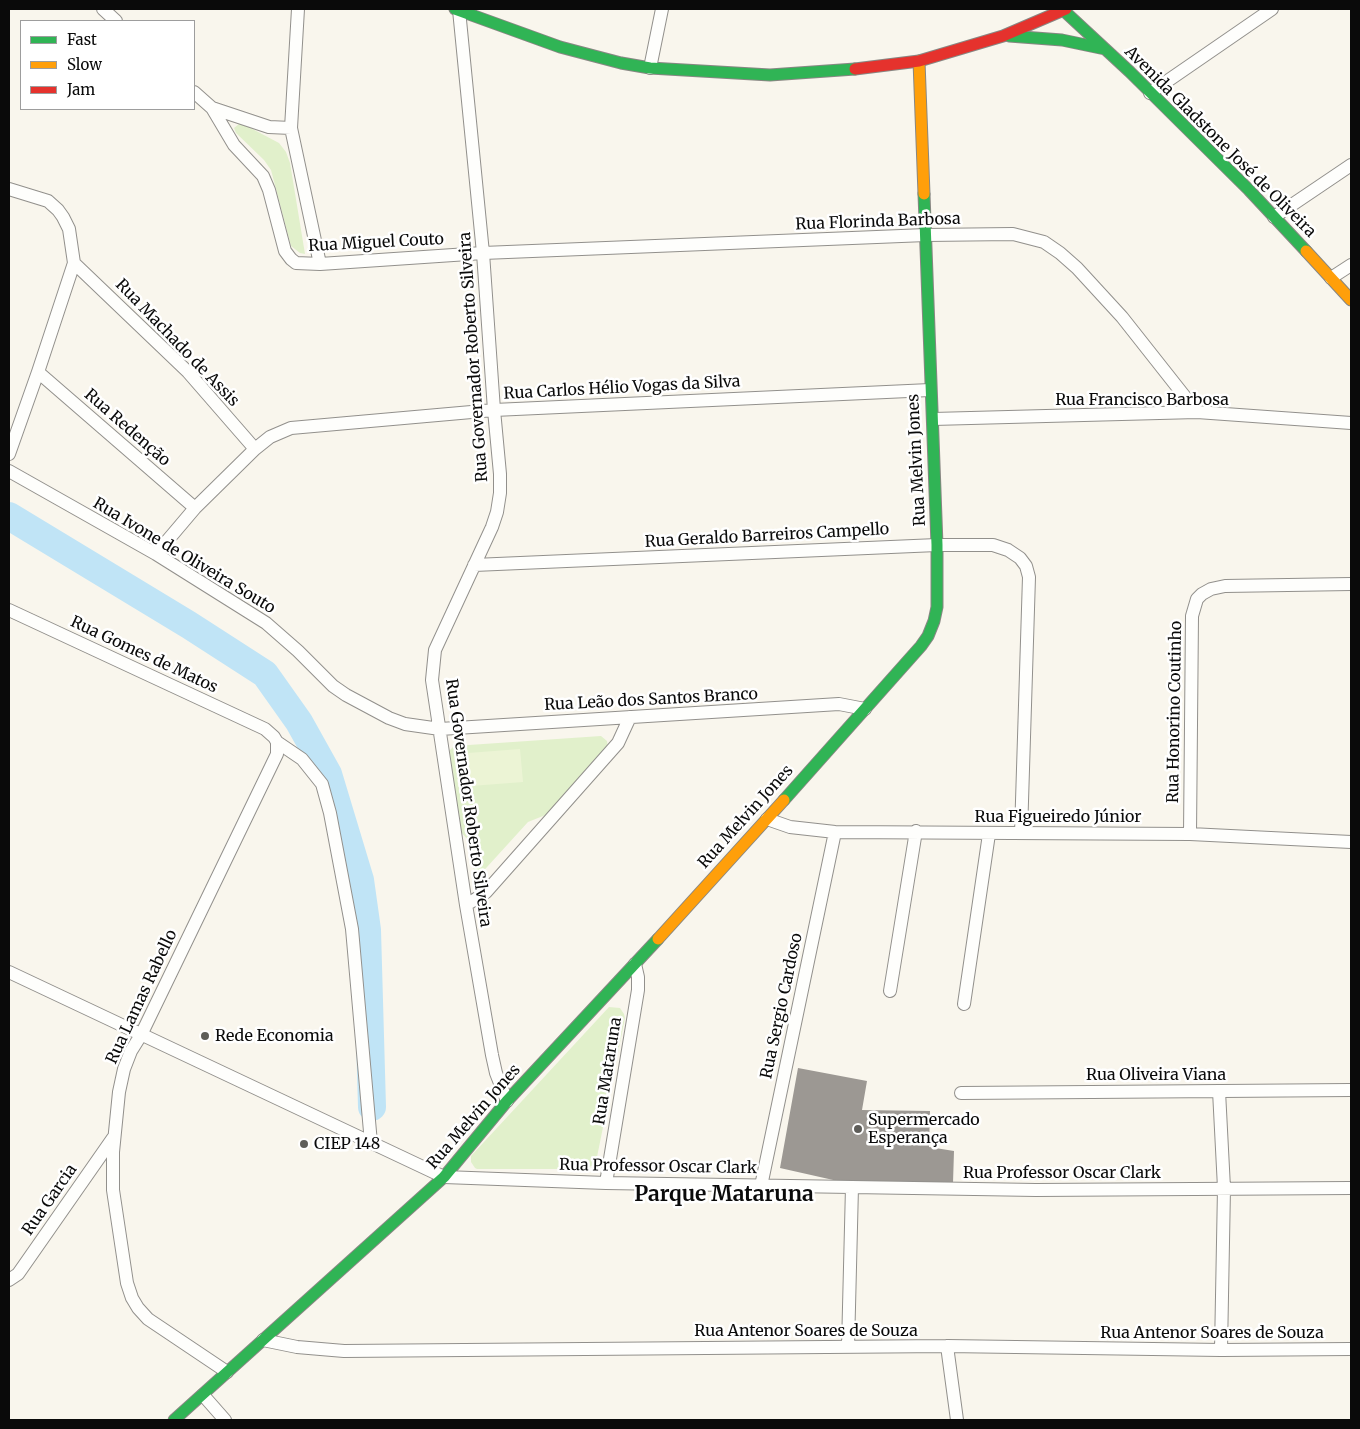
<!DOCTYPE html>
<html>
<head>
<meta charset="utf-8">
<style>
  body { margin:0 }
  #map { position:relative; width:1360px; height:1429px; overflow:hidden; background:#f9f6ed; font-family:Merriweather,serif }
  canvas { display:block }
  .frame { position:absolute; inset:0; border:10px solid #0a0a0a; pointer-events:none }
  .legend { position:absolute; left:20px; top:20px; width:175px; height:90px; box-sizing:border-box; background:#fff; border:1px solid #9d9d9d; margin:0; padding:6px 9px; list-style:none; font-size:15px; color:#0a0a0a }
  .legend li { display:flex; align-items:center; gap:10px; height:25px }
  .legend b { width:25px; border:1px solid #9d9d9d }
</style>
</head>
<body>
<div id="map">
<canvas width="1360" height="1429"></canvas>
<div class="frame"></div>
<ul class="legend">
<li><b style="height:6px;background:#30b455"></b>Fast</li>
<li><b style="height:6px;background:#ff9f0a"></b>Slow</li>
<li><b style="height:6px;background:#e5322d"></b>Jam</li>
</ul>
</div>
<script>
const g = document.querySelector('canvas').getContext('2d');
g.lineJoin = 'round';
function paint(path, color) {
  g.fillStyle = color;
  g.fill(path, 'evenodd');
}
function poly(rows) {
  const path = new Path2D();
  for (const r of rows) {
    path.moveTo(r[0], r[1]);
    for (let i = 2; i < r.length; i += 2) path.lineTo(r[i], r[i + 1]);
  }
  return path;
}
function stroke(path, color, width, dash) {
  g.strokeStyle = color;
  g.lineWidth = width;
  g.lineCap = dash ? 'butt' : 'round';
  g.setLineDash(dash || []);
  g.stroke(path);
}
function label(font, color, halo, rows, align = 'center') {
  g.font = font + ' Merriweather,serif';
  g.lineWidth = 5;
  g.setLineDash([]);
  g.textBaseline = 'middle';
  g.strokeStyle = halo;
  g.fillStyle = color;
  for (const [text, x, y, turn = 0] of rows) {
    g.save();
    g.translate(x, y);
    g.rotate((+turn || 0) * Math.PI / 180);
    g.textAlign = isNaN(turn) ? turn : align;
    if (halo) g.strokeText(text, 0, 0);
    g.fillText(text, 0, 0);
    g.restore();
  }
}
const green = poly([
  [239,124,243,124,279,143,286,152,290,163,305,254,300,253,291,246,271,170,264,160,236,133,234,128],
  [601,736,607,741,608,748,548,814,528,822,477,878,475,877,468,840,460,831,448,752,454,746],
  [609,1007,620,1008,624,1014,625,1018,597,1157,593,1165,586,1169,477,1169,475,1168,471,1162,471,1156]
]);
const pitch = poly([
  [520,749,523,782,458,787,455,754]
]);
const river = poly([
  [9,516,189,625,265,674,299,722,328,774,360,880,367,930,372,1107]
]);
const building = poly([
  [798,1068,867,1081,862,1110,930,1111,929,1147,954,1151,953,1183,851,1184,780,1168]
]);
const street = poly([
  [103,9,116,21],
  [298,9,291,128,320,264],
  [459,10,483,253,494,410,500,474,500,493,497,512,492,527,435,650,432,680,466,905,492,1055,496,1073,507,1101],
  [650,68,662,9],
  [194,92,212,108,234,145,263,176,269,190,285,251,291,259,296,263,320,264,483,253,926,235,1013,234,1044,242,1060,253,1077,268,1122,317,1197,412],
  [1150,93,1272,9],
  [212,108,269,127,291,128],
  [9,189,48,201,58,210,63,217,69,229,74,263,38,372,9,454],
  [1274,217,1351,165],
  [74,263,188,372,255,449],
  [1331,278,1351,265],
  [38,372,195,508],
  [933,419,1197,412,1351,423],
  [9,471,156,554,266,623,298,651,333,686,346,695,389,718,405,724,440,729,839,704,865,709],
  [156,554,195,508,255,449,270,437,291,428,494,410,930,390],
  [474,565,937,545,993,545,1008,550,1020,558,1026,566,1029,577,1021,833],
  [9,610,265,729,274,737,277,742,277,754,141,1035,131,1051,124,1069,119,1092,113,1152,113,1190,127,1283,132,1298,138,1308,148,1319,227,1372],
  [277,742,302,759,322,784,330,813,352,929,371,1143],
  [767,819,790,827,835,832,1190,834,1351,842],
  [1190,834,1192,616,1197,599,1202,594,1211,589,1225,586,1351,584],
  [466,905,479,897,486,892,618,743,630,717],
  [9,972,444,1177,606,1183,1036,1190,1351,1188],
  [890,991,916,831],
  [964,1004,989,834],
  [1219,1091,1224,1188,1221,1350],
  [961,1093,1351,1090],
  [606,1183,638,990,638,977,635,964],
  [761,1186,835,832],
  [9,1280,18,1274,113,1138],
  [263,1340,297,1347,344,1351,947,1346,1221,1350,1351,1349],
  [947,1346,957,1420],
  [848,1347,852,1187],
  [203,1395,225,1420]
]);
const fast = poly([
  [455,9,560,47,621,63,650,68,770,75,855,69],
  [1062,9,1130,72,1249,190,1306,251],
  [1009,36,1062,40,1105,49],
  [784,800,921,646,928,636,934,621,937,607,937,545,924,194],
  [174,1420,444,1177,507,1101,658,939]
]);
const slow = poly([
  [919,61,924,194],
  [1306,251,1351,300],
  [658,939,784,800]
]);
const jam = poly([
  [855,69,919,61,1003,36,1066,9]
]);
const markers = [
  [205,1036,5,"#5e5d59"],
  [858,1129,5,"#5e5d59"],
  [304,1144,5,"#5e5d59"]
];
const streetNames = [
  ["Avenida Gladstone José de Oliveira",1220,142,45],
  ["Rua Florinda Barbosa",878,222,-2],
  ["Rua Miguel Couto",376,243,-3],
  ["Rua Machado de Assis",177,343,46],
  ["Rua Governador Roberto Silveira",474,357,-94],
  ["Rua Carlos Hélio Vogas da Silva",622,388,-3],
  ["Rua Francisco Barbosa",1142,400],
  ["Rua Redenção",127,428,41],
  ["Rua Melvin Jones",917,460,-93],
  ["Rua Geraldo Barreiros Campello",767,536,-3],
  ["Rua Ivone de Oliveira Souto",184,556,31],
  ["Rua Gomes de Matos",144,655,25],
  ["Rua Leão dos Santos Branco",651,700,-3],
  ["Rua Honorino Coutinho",1175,712,-89],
  ["Rua Governador Roberto Silveira",468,803,82],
  ["Rua Melvin Jones",746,817,-48],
  ["Rua Figueiredo Júnior",1058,817],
  ["Rua Lamas Rabello",142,997,-65],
  ["Rua Sergio Cardoso",782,1006,-78],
  ["Rua Mataruna",608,1071,-81],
  ["Rua Oliveira Viana",1156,1075],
  ["Rua Melvin Jones",474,1117,-49],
  ["Rua Professor Oscar Clark",658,1167,1],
  ["Rua Professor Oscar Clark",1062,1173],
  ["Rua Garcia",50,1200,-55],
  ["Rua Antenor Soares de Souza",806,1331],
  ["Rua Antenor Soares de Souza",1212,1333]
];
const poiNames = [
  ["Rede Economia",215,1036],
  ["Supermercado",868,1120],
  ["Esperança",868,1138],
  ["CIEP 148",314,1144]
];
const districtNames = [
  ["Parque Mataruna",724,1195]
];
paint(green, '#e1f0cb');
paint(pitch, '#ecf4d5');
stroke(river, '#c0e4f6', 28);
paint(building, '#9c9893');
stroke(street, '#92908c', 14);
stroke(fast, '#888783', 13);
stroke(slow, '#888783', 13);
stroke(jam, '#888783', 13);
stroke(street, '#fefefc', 12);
stroke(fast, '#30b455', 11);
stroke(slow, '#ff9f0a', 11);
stroke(jam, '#e5322d', 11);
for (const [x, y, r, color] of markers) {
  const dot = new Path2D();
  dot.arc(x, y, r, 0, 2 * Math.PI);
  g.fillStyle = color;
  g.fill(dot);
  stroke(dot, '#fff', 2);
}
label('16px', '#0a0a0a', '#fff', streetNames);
label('16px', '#0a0a0a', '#fff', poiNames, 'left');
label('bold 21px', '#0a0a0a', '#fff', districtNames);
</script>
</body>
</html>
